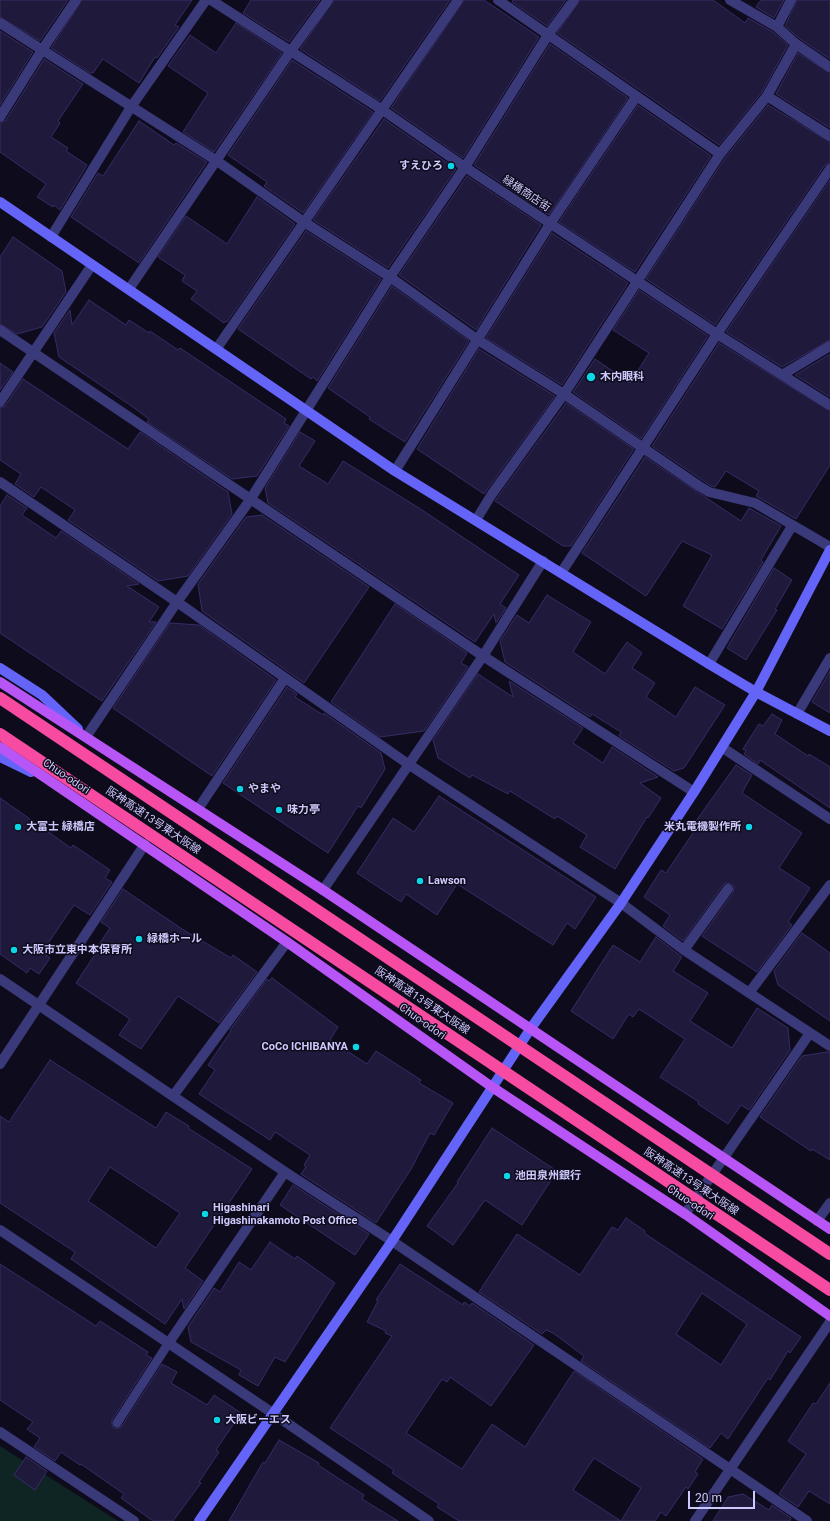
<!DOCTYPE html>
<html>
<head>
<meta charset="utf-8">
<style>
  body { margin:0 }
  #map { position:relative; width:830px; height:1521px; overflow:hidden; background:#0e0c1c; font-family:Roboto,sans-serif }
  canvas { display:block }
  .scale { position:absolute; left:688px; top:1491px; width:67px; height:18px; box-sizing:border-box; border:2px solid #cec9fd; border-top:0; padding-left:5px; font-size:12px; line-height:14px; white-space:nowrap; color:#cec9fd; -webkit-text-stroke:3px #0e0c1c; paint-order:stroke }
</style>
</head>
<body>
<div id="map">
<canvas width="830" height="1521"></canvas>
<div class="scale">20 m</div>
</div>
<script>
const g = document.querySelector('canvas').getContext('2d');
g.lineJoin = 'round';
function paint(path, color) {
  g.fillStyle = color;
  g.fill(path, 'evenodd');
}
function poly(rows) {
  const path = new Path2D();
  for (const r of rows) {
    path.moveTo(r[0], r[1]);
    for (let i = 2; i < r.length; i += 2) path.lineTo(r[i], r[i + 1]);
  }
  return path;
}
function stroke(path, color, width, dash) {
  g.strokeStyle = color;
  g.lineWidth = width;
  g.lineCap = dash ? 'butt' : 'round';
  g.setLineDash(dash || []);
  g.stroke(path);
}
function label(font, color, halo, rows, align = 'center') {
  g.font = font + ' Roboto,"Noto Sans JP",sans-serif';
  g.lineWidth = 3;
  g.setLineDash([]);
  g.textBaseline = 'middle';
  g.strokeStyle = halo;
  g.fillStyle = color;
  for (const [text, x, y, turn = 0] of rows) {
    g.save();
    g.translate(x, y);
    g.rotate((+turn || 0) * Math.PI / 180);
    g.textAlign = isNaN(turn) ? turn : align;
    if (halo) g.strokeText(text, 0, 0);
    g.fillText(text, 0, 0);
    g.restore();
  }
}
const green = poly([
  [0,1446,118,1521,0,1521]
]);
const building = poly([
  [0,0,68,0,40,41,0,17,0,0],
  [82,0,192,0,175,25,179,27,157,58,155,57,139,83,103,59,93,73,90,73,51,48,82,0],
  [251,0,320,0,289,42,243,13,251,0],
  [334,0,450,0,380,101,300,49,334,0],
  [464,0,484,0,539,37,463,158,391,108,464,0],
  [513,0,566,0,547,26,512,2,513,0],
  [580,0,713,0,745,23,748,18,773,32,788,45,762,92,719,145,557,33,580,0],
  [761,0,784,0,774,18,756,7,761,0],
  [797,0,830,0,830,59,800,39,785,26,797,0],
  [236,23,282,53,214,152,183,132,208,93,168,66,190,35,216,53,236,23],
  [0,31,33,52,0,105,0,31],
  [550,44,628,98,549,215,474,165,550,44],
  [798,53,830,73,830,128,776,94,798,53],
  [44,59,83,84,58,121,60,123,51,137,68,148,66,151,87,165,60,210,54,205,53,207,37,197,46,184,0,152,0,123,6,120,44,59],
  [292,60,373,112,303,213,264,186,267,182,228,155,292,60],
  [638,105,711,156,635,272,559,222,638,105],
  [768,105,830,142,830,163,825,165,715,325,646,279,725,158,768,105],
  [384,119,456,169,388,268,313,220,384,119],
  [139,121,174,145,176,143,207,162,139,263,71,217,98,173,103,176,139,121],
  [467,176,541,225,476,330,399,275,467,176],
  [830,180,830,340,782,367,726,332,830,180],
  [257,197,295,224,227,322,226,321,224,323,191,299,197,291,182,281,185,275,158,257,186,216,227,244,257,197],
  [306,231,381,279,317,381,313,377,311,379,238,329,306,231],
  [552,233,628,283,562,385,486,338,552,233],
  [13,237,62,271,66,292,42,327,17,334,0,324,0,257,13,237],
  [392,286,469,341,405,442,369,419,370,417,328,388,392,286],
  [639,290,708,336,641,439,573,392,595,359,630,383,649,353,613,330,639,290],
  [89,300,126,325,129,320,149,333,150,331,178,350,180,348,286,419,284,423,289,426,257,476,232,479,147,422,149,419,130,405,59,357,54,333,70,310,72,325,89,300],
  [719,343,830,411,830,465,796,519,756,496,759,491,726,471,715,487,711,486,652,446,719,343],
  [479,349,555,396,484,494,417,449,479,349],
  [830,354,830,397,795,375,830,354],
  [0,363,13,372,0,390,0,363],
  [23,379,128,449,140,432,228,492,232,514,188,576,158,581,68,520,75,510,41,487,34,497,15,484,21,474,0,460,0,408,5,406,23,379],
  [566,403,634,449,571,546,563,546,495,501,566,403],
  [300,432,315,441,299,466,328,484,343,461,419,508,519,575,500,604,506,608,496,623,494,614,475,642,268,503,265,488,300,432],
  [645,457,741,521,749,508,781,526,761,560,763,562,722,629,683,606,712,555,682,541,646,596,582,553,645,457],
  [7,495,27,508,22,515,56,538,61,531,139,584,127,586,159,607,149,622,156,622,102,701,0,633,0,506,7,495],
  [262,515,369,587,304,683,202,611,198,584,246,517,262,515],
  [774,568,792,580,775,609,777,610,746,660,727,648,774,568],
  [547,595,591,622,573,652,605,674,627,642,642,653,632,668,655,683,646,697,676,717,695,687,725,705,684,768,674,771,619,736,621,732,592,714,590,717,505,662,500,641,517,615,529,623,547,595],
  [395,604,467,653,461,663,468,667,424,731,380,737,331,702,395,604],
  [170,623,199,625,276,680,212,776,113,708,170,623],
  [830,671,830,713,812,702,830,671],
  [478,674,513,697,509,681,583,728,573,743,603,763,612,747,658,777,640,783,661,798,648,818,647,817,615,869,580,847,587,835,557,816,555,819,510,791,508,794,472,775,470,778,438,758,433,740,478,674],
  [287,687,297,694,295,697,323,715,324,713,381,753,385,769,361,808,358,806,328,853,223,783,287,687],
  [772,714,782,720,775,734,808,756,809,754,830,767,830,808,760,760,758,764,744,754,746,751,743,749,759,724,763,726,772,714],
  [736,765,752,775,742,793,802,833,779,868,810,888,788,922,792,925,757,972,702,936,733,893,734,887,731,884,726,883,723,885,683,941,663,926,670,915,644,897,661,870,666,873,695,830,691,828,736,765],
  [439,796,596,897,575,929,567,923,553,945,457,884,437,915,406,894,401,902,357,873,393,818,414,832,439,796],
  [0,798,71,848,73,845,110,870,105,878,112,882,90,915,74,905,42,952,50,958,39,974,30,968,27,973,0,954,0,798],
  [123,889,182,929,231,958,233,955,257,972,219,1023,178,996,141,1049,119,1035,130,1019,76,983,98,950,96,949,110,928,101,922,123,889],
  [802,933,830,953,830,1021,778,985,774,971,802,933],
  [656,937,682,957,673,971,708,993,690,1021,732,1048,757,1008,788,1028,790,1050,749,1110,741,1105,728,1124,698,1104,699,1102,660,1077,685,1039,639,1009,633,1017,629,1014,613,1039,571,1011,613,945,640,962,656,937],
  [272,978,338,1027,330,1040,367,1064,376,1051,421,1080,419,1083,453,1103,434,1135,430,1133,411,1169,376,1223,301,1174,306,1167,304,1165,310,1155,275,1132,270,1140,199,1094,215,1070,208,1065,231,1031,230,1030,267,979,269,981,272,978],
  [827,1052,830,1052,830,1160,812,1149,811,1151,760,1117,802,1056,827,1052],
  [50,1060,156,1128,166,1112,189,1126,188,1128,252,1169,185,1268,203,1281,184,1309,182,1299,165,1324,71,1259,75,1252,0,1203,0,1116,9,1122,50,1060],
  [110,1167,180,1213,156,1248,88,1201,110,1167],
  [492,1128,557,1171,522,1225,485,1200,453,1245,427,1226,458,1183,457,1182,492,1128],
  [293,1185,369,1234,355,1255,280,1205,293,1185],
  [626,1218,645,1231,644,1233,801,1337,790,1353,788,1351,770,1380,768,1378,728,1439,721,1433,710,1448,581,1361,584,1356,553,1333,546,1330,542,1334,479,1292,517,1234,580,1275,612,1227,618,1230,626,1218],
  [702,1293,747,1324,721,1365,676,1334,702,1293],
  [270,1242,295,1259,297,1256,335,1283,285,1362,275,1357,258,1386,239,1375,241,1370,191,1342,188,1327,214,1288,220,1292,239,1262,251,1270,270,1242],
  [0,1264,96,1326,100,1321,148,1352,146,1355,152,1358,112,1420,112,1425,114,1428,119,1428,122,1426,162,1364,177,1372,171,1383,207,1405,214,1395,241,1413,216,1450,219,1452,199,1482,201,1483,173,1521,153,1521,121,1498,124,1494,81,1464,80,1465,61,1452,55,1461,34,1447,40,1438,27,1429,33,1422,0,1400,0,1264],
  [400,1264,463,1305,464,1302,470,1306,472,1303,534,1345,491,1406,450,1377,447,1382,442,1379,406,1433,462,1469,492,1424,525,1447,574,1371,703,1459,695,1472,698,1474,688,1489,686,1487,666,1516,661,1512,655,1521,459,1521,437,1507,439,1504,392,1473,394,1470,330,1428,392,1336,385,1333,386,1331,367,1322,378,1301,376,1300,400,1264],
  [594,1458,641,1488,621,1521,573,1490,594,1458],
  [830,1383,830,1504,809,1491,798,1507,779,1494,806,1454,788,1441,813,1403,816,1404,830,1383],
  [279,1440,319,1463,318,1465,364,1495,362,1499,398,1521,229,1521,263,1462,265,1463,279,1440],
  [26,1457,47,1471,35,1490,14,1475,26,1457],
  [743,1494,769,1510,772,1505,791,1518,790,1521,713,1521,728,1497,743,1494]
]);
const lane = poly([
  [117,1423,168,1344]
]);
const street = poly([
  [211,0,381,109,465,167,717,334,830,405],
  [498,0,720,154],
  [730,0,777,27,796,44,830,67],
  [0,23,217,161,304,222,390,277,478,340,564,394,699,486,709,492,755,503,830,547],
  [777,27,791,0],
  [767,96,830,136],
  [0,117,42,50,76,0],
  [51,237,131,107,206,0],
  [129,289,290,52,328,0],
  [0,330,483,656,694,792],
  [217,348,458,0],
  [782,375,830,346],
  [0,402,92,265],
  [395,471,550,224,636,97],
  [0,482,177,602,408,764,621,903,684,950,830,1046],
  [476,520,492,494,564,394,720,154,767,96,796,44],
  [561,573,717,334,830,169],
  [709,664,792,526],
  [797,714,830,658],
  [86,737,177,602,250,500,390,277,465,167,548,35,574,0],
  [723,748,830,819],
  [198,809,285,678],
  [323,890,483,656,543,561],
  [684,950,728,889],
  [0,979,285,1172,392,1241,807,1521],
  [749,993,830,885],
  [0,1064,145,844],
  [173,1096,287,942],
  [685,1214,810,1033],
  [817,1221,830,1203],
  [0,1230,274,1414,429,1521],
  [168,1344,285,1172],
  [0,1432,134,1521],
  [695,1521,830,1322]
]);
const secondary = poly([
  [0,202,395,471,709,664,756,692,830,731],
  [0,668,42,695,78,729],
  [0,757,31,772],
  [199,1521,392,1241,531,1028,621,903,694,792,756,692,830,550]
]);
const primary = poly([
  [0,682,323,890,830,1229],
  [0,747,287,942,492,1087,685,1214,830,1316]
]);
const highwayBridge = poly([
  [0,698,830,1254],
  [0,734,830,1290]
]);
const markers = [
  [451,166,4,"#0ad6e7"],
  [591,377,5,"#0ad6e7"],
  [240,789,4,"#0ad6e7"],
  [279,810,4,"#0ad6e7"],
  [18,827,4,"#0ad6e7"],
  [749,827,4,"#0ad6e7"],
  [420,881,4,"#0ad6e7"],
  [139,939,4,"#0ad6e7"],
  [14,950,4,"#0ad6e7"],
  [356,1047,4,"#0ad6e7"],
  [507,1176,4,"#0ad6e7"],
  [205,1214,4,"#0ad6e7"],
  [217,1420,4,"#0ad6e7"]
];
const poiNames = [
  ["すえひろ",443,166,"right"],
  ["木内眼科",600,377],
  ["やまや",248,789],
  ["味力亭",287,810],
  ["大富士 緑橋店",26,827],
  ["米丸電機製作所",741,827,"right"],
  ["Lawson",428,881],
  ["緑橋ホール",147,939],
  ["大阪市立東中本保育所",22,950],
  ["CoCo ICHIBANYA",348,1047,"right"],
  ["池田泉州銀行",515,1176],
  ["Higashinari",213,1208],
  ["Higashinakamoto Post Office",213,1221],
  ["大阪ビーエス",225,1420]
];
const streetNames = [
  ["緑橋商店街",526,194,34],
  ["Chuo-odori",66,777,34],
  ["阪神高速13号東大阪線",153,821,34],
  ["阪神高速13号東大阪線",422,1001,34],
  ["Chuo-odori",422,1022,35],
  ["阪神高速13号東大阪線",691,1182,34],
  ["Chuo-odori",690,1203,34]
];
paint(green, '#0f2524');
paint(building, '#1f193c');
stroke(building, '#362c67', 1);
stroke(lane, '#3a3979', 9);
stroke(street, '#3a3979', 10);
stroke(secondary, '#6564f8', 10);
stroke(primary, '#b755f7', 10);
stroke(highwayBridge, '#f74aa1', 12);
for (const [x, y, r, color] of markers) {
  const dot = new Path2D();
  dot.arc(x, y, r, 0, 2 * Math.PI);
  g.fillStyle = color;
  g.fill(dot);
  stroke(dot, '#0e0c1c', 1.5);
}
label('bold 11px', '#cec9fd', '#0e0c1c', poiNames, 'left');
label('11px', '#cec9fd', '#0e0c1c', streetNames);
</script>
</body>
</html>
